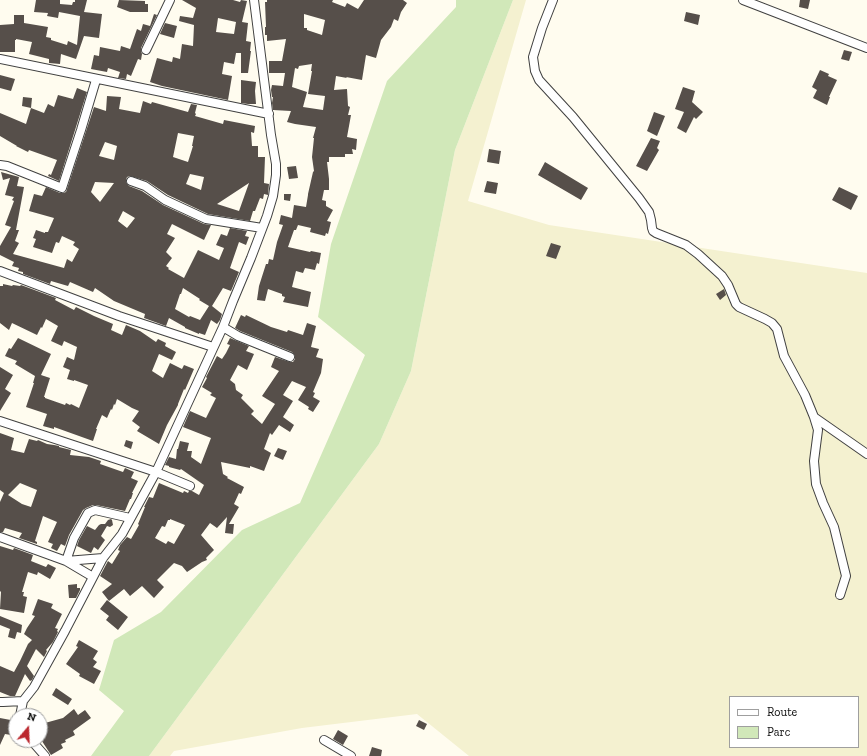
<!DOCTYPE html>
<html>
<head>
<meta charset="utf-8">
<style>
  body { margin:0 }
  #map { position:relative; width:867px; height:756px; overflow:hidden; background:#fffcef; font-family:"Zilla Slab",serif }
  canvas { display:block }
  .legend { position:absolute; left:729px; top:696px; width:130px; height:52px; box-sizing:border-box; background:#fff; border:1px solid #9f9f9f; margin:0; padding:5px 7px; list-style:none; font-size:12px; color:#0e0e0e }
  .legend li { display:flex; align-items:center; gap:8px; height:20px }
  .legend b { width:20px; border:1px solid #9f9f9f }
  .north { position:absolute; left:8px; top:708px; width:40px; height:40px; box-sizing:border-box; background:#fff; border:1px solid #9f9f9f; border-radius:50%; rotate:19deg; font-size:11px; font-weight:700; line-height:16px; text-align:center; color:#0e0e0e }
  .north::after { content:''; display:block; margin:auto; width:14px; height:18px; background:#bb282e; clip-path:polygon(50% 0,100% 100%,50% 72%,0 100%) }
</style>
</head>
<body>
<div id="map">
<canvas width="867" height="756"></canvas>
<ul class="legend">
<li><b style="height:5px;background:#fff"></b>Route</li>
<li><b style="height:11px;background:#d1e8b9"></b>Parc</li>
</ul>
<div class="north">N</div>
</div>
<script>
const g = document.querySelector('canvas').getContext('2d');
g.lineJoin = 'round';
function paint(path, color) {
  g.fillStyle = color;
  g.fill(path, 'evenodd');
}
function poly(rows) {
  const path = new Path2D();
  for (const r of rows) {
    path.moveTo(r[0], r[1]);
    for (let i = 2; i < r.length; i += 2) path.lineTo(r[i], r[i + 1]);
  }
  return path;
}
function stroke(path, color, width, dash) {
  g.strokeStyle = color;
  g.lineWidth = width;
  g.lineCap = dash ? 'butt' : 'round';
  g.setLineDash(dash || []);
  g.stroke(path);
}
const farmland = poly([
  [513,0,526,0,468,201,549,225,867,273,867,756,469,756,417,714,302,728,174,751,170,756,149,756,379,444,411,371,455,150],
  [730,697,858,697,858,747,730,747]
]);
const green = poly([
  [456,0,513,0,455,150,411,371,379,444,149,756,91,756,124,711,99,690,114,640,161,612,242,530,300,503,365,355,318,317,331,244,387,81,456,7]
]);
const building = poly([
  [36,0,60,0,60,4,72,5,73,2,75,2,75,0,87,0,84,12,102,14,99,38,84,36,76,59,61,54,60,64,49,63,49,59,29,54,32,42,16,39,16,40,15,40,15,52,0,52,0,25,14,24,14,15,24,15,24,23,48,27,46,37,51,38,51,40,67,45,68,41,77,45,80,16,59,12,58,18,47,16,48,13,34,12],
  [119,0,145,1,145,4,148,4,148,12,130,12,117,7],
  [182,0,233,0,240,2,241,0,247,1,242,22,248,23,246,41,251,42,250,51,251,51,248,73,241,73,241,53,236,53,234,64,224,62,222,74,232,76,228,100,162,86,150,82,157,58,172,62,173,57,180,59,182,44,193,46,194,25,179,21,180,16,193,18,196,8],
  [218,18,236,22,234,34,216,32],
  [267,0,333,0,332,2,345,7,347,3,358,9,364,0,403,0,407,3,401,12,398,21,394,19,391,27,381,40,376,58,366,55,362,80,346,77,347,78,336,76,334,90,347,89,348,106,350,107,348,115,351,115,347,137,357,139,356,150,352,149,353,154,345,154,345,157,329,157,329,162,327,162,329,179,329,190,324,190,322,200,326,201,326,206,333,210,327,221,331,222,328,234,326,233,325,236,310,232,311,228,298,225,296,230,294,230,288,247,310,252,311,251,321,253,319,264,317,263,315,270,305,268,303,273,296,271,292,287,311,292,308,307,283,302,285,297,282,296,282,294,268,289,265,301,257,300,259,286,266,264,268,264,269,259,273,260,277,242,283,225,279,224,281,215,292,218,294,205,306,207,308,195,308,194,313,172,314,171,312,157,314,138,313,138,316,127,295,124,287,122,291,111,273,110,272,103,273,97,272,97,271,90,272,85,283,86,285,73,269,73,269,61,282,61,286,39,267,41,267,35,265,35,265,27,266,27,265,2,267,2],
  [304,14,325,20,322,35,307,30,307,28,304,28],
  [312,64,311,71,312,71,308,94,325,96,323,110,303,107,307,92,292,87,295,68,298,69,299,66],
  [800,0,810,0,808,9,799,7],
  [686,12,700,15,698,25,684,21],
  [154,14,157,15,141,48,141,51,142,54,141,60,138,59,131,76,127,74,126,79,118,78,120,72,108,68,107,72,91,69,94,55,99,56,100,47,120,51,121,46,130,49,137,29,141,31,143,24,150,26],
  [165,23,177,26,174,38,160,34,159,36],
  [844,50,852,52,849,61,841,59],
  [820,70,829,74,828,76,837,80,829,97,830,97,827,105,813,98,817,90,812,87],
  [0,75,15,79,11,91,0,88],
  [241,80,256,82,255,91,256,104,248,104,241,103],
  [683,87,695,91,692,102,703,112,696,119,694,117,686,133,677,128,684,112,675,109],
  [77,88,87,92,59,181,48,176,49,174,51,175,57,160,29,150,28,152,16,146,17,146,0,136,0,113,26,124,31,108,44,113,48,104,54,107,58,95,73,99],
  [107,96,121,97,119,109,140,113,143,101,151,104,152,102,188,112,191,104,197,105,195,113,196,114,195,116,223,124,224,120,255,126,254,133,251,132,252,146,258,146,258,157,265,157,264,183,269,184,268,195,264,194,263,199,260,198,255,211,253,211,250,221,208,214,168,195,147,181,130,176,127,177,126,180,126,182,129,186,142,191,163,205,204,224,211,225,204,240,172,224,167,234,175,238,166,252,172,258,166,266,169,268,168,269,184,278,198,250,219,260,224,248,216,245,221,234,227,236,230,228,247,231,245,236,249,237,246,245,239,242,230,268,239,272,231,291,223,288,212,306,222,314,220,320,217,324,211,320,205,335,199,333,199,334,185,328,185,327,169,318,166,326,144,318,145,314,114,301,95,288,93,292,70,282,68,286,51,281,50,284,23,274,23,272,18,271,19,268,12,266,14,262,0,255,0,246,11,227,5,225,14,201,12,200,14,197,5,195,10,178,3,180,1,172,19,177,17,186,24,187,16,230,19,230,15,241,19,243,13,254,64,268,67,259,72,262,79,249,73,245,75,242,62,236,59,243,56,242,52,253,33,247,36,239,33,238,36,230,45,233,45,232,48,232,54,218,29,211,34,194,42,196,46,187,60,193,63,193,66,192,94,107,106,111],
  [178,133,194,136,192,146,193,146,188,162,173,157],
  [105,142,117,146,114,160,99,156],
  [190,174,204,177,201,190,186,184],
  [95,182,114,183,100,202,91,192],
  [249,183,239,211,217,204],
  [123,211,135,218,127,228,118,221],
  [183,288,200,299,199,300,209,306,200,320,190,316,189,317,175,309,180,294,181,294],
  [23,97,32,98,31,108,22,106],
  [654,112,665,116,657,136,647,131],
  [651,138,660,141,657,148,659,150,647,171,636,166],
  [489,149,501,151,499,164,487,162],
  [545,162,588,188,581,200,538,175],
  [296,166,298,178,289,179,287,167],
  [487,181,498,183,496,194,484,192],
  [839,187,858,196,851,210,832,200],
  [284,194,291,194,290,201,284,200],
  [551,243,561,246,556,259,546,256],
  [3,284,12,286,13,285,20,286,21,285,56,298,55,300,74,310,76,307,94,316,113,324,111,330,122,335,126,325,140,331,156,342,158,339,166,343,165,346,176,352,172,360,159,354,152,371,163,378,170,363,182,369,184,365,194,369,185,390,184,389,178,404,178,405,167,425,159,444,137,431,140,427,132,421,139,411,132,408,117,399,115,405,114,404,112,410,111,409,107,418,102,415,96,429,97,429,93,441,54,427,54,429,43,426,47,414,26,407,34,383,33,383,35,376,15,364,17,361,5,356,9,348,11,349,18,338,51,354,41,375,50,378,44,397,45,397,45,398,65,405,66,403,70,405,71,404,79,408,88,385,74,380,74,381,67,379,70,370,63,367,67,357,74,360,77,347,64,341,62,346,51,341,58,326,46,319,42,328,41,327,37,335,12,323,9,330,0,323,0,286,3,286],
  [724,289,726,295,720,300,716,294],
  [241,315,245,317,246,315,271,327,287,332,288,330,303,335,307,323,316,326,311,347,319,349,316,357,323,359,321,373,313,392,315,393,313,397,320,401,313,412,308,409,309,407,298,400,306,387,292,381,283,395,293,401,283,417,294,425,290,432,279,425,272,435,270,433,264,449,271,453,264,471,250,466,250,468,221,462,223,474,228,477,227,478,244,487,241,494,239,493,234,504,239,507,229,524,234,524,233,534,225,533,227,517,217,528,210,523,201,535,214,550,206,558,207,560,202,562,187,572,182,566,174,563,157,580,164,587,154,598,142,586,130,596,124,589,109,601,102,592,112,584,100,576,108,561,112,564,120,551,118,550,120,545,127,537,131,539,139,525,138,524,145,507,144,507,149,497,153,498,159,483,183,493,184,491,188,493,189,491,192,491,199,495,204,485,181,469,180,470,169,467,169,466,165,465,169,457,176,459,177,449,178,449,180,441,189,443,187,451,192,451,191,457,201,464,211,438,183,427,190,411,206,418,216,398,210,395,212,393,202,387,207,378,206,377,217,356,222,359,226,353,230,345,227,344,230,338,249,346,246,351,254,354,247,370,238,365,230,380,235,384,236,390,243,395,241,398,254,411,251,414,262,424,275,404,262,396,279,371,271,367,275,357,290,362,293,362,295,359,295,356,292,352,240,331,235,328],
  [170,519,185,525,174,544,168,541,166,544,155,538,162,526,165,527,168,520,170,520],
  [0,367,13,375,5,389,11,393,0,411],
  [0,433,14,438,11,450,24,453,29,439,37,441,38,440,47,444,54,445,59,446,59,447,71,450,70,455,89,457,101,461,100,464,123,472,125,468,134,472,131,478,138,481,132,493,133,493,131,499,130,499,125,511,96,505,93,505,86,508,83,510,69,535,65,546,61,544,57,551,51,548,53,544,48,542,57,522,43,516,35,541,37,542,37,544,19,538,22,533,5,528,3,532,0,532,0,502,4,493,0,490],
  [20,483,37,490,31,507,22,504,8,495],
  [126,440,133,442,131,449,124,446],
  [278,448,287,451,283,460,274,456],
  [111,519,112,520,113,525,110,527,107,526,101,536,105,540,98,550,94,547,91,553,77,546,79,540,87,526,95,530,99,525,101,524,105,524,108,520],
  [0,546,13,550,14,548,33,555,31,561,46,567,48,564,56,568,50,579,38,572,37,575,28,572,22,592,24,592,23,596,27,597,24,613,0,609,1,592,0,591],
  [77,584,77,588,80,588,80,590,76,598,69,598,68,585],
  [38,599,53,604,51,608,62,614,55,628,58,629,57,631,58,632,53,642,46,650,47,651,44,657,36,649,27,666,34,676,32,680,30,681,25,674,15,696,10,696,0,692,0,666,14,672,20,661,28,644,32,640,24,634,27,628,35,616,32,615],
  [107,600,128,617,118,630,106,620,109,616,100,609],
  [0,616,22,625,21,633,17,632,15,639,8,637,10,629,0,625],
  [79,640,98,651,93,659,97,662,93,667,101,671,94,684,79,676,80,674,66,664,78,647,76,646],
  [56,688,72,699,68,705,52,695],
  [74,709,78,715,85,710,91,718,73,731,75,735,65,740,66,742,61,744,63,748,51,755,40,738,40,731,46,727,45,723,63,718],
  [0,718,16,721,13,733,12,733,11,735,5,734,0,745],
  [419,720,427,724,424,730,416,726],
  [338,730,348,736,343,745,333,739],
  [372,747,382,750,381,756,369,756]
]);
const minor = poly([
  [553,0,542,28,533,57,535,71,539,80,573,117,639,198,649,212,651,220,652,228,653,231,656,233,686,245,698,254,722,276,728,285,736,304,739,307,765,319,772,323,777,329,784,356,805,395,814,417,867,454],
  [743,0,867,48],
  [146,50,170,0],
  [0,59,269,114],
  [0,165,7,166,62,188,81,130,96,80],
  [131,181,145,186,165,200,206,219,262,228],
  [0,271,119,316,213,347],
  [223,327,238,336,290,357],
  [814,417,818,430,814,461,816,484,823,503,834,527,846,576,840,595],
  [0,421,156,472,190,486],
  [0,537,66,561,103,558],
  [93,577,66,561,74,538,88,513,95,510,130,518],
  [0,702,3,702,23,701,34,687,65,631,103,558,122,534,156,472,223,327,233,301,251,258,267,216,273,196,276,175,276,164,271,135,254,0],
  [20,716,23,701],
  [31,740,45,756],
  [324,740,351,756]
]);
paint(farmland, '#f4f1d0');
paint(green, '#d1e8b9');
paint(building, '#564f4a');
stroke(minor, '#414141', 10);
stroke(minor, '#fff', 8);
</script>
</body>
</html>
